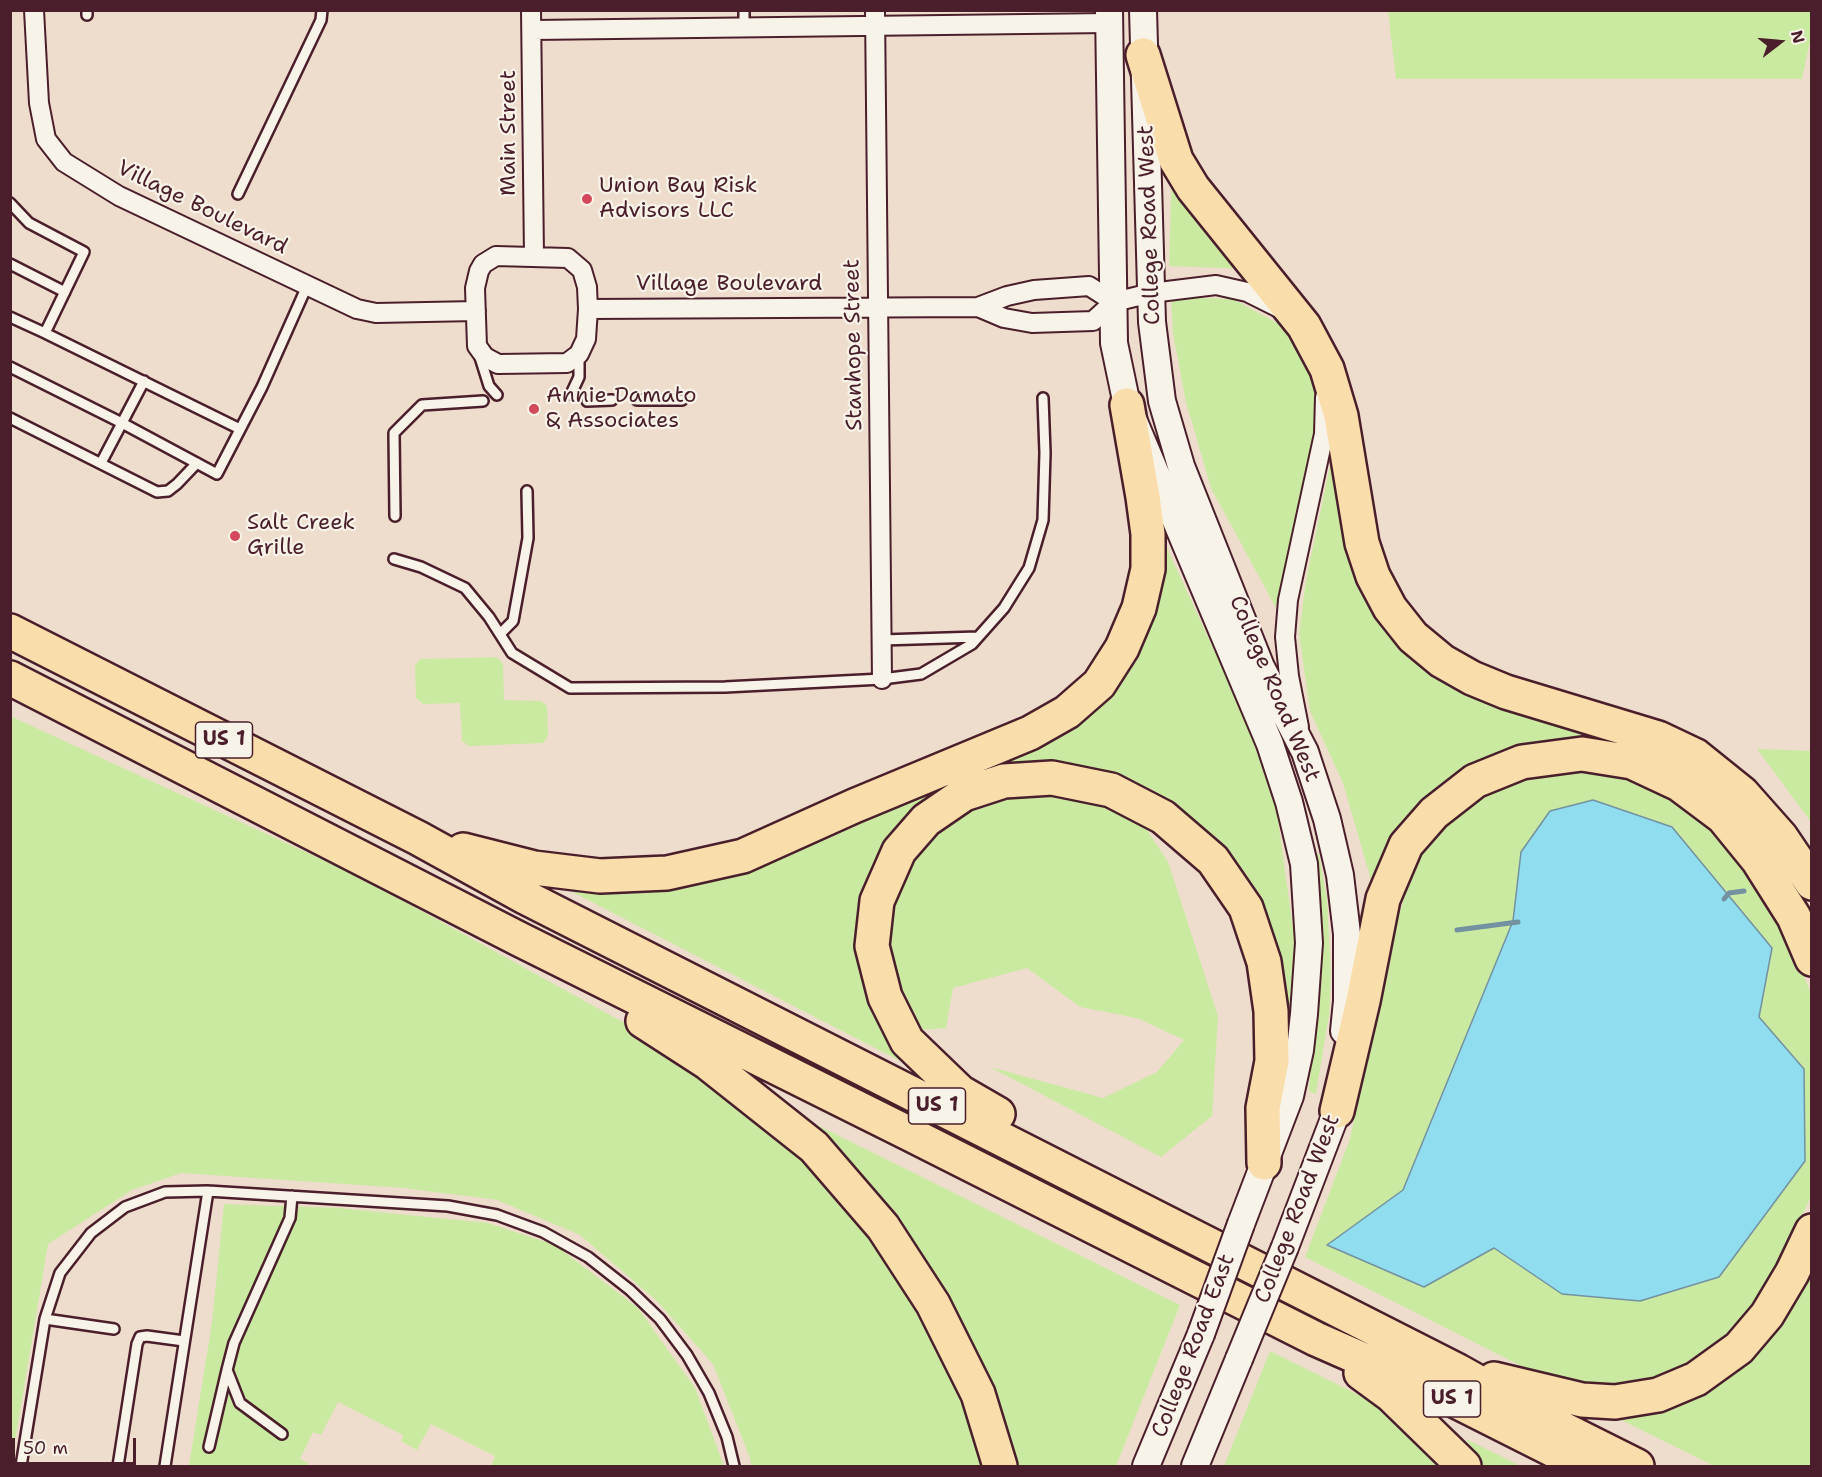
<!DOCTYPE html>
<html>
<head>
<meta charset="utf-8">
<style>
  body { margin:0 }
  #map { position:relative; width:1822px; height:1477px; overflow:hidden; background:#edc; font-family:"Shantell Sans",sans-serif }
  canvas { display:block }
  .frame { position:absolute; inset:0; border:12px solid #4a1f2b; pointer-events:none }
  .north { position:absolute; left:1750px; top:12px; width:60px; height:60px; -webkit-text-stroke:4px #f7f3e8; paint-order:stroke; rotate:74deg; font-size:16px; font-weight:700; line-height:24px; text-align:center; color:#4a1f2b }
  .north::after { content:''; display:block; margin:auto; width:21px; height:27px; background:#4a1f2b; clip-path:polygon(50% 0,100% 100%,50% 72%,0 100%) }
  .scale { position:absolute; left:12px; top:1438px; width:124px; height:27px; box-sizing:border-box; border:3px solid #4a1f2b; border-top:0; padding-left:8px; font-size:18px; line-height:21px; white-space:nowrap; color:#4a1f2b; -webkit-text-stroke:4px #f7f3e8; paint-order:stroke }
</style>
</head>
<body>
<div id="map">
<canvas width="1822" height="1477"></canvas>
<div class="frame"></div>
<div class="north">N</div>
<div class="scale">50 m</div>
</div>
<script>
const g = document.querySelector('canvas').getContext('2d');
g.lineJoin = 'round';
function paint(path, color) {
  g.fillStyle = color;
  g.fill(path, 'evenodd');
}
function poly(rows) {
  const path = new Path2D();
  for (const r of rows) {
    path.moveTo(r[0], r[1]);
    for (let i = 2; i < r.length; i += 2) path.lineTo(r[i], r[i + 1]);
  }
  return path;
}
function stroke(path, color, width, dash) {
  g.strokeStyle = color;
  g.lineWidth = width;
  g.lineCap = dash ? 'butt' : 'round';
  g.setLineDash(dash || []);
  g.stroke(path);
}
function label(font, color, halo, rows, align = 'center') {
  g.font = font + ' "Shantell Sans",sans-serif';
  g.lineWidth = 4.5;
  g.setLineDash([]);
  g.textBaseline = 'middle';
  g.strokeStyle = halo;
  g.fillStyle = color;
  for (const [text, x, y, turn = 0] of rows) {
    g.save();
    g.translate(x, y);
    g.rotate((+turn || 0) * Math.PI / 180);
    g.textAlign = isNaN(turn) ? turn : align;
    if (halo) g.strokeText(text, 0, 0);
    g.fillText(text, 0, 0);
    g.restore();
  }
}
const green = poly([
  [1388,11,1811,11,1811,36,1802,79,1396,79],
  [1172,164,1248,269,1169,266],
  [1171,297,1233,299,1290,330,1316,383,1317,436,1276,608,1211,488,1186,402,1173,333],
  [1336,438,1405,647,1610,736,1563,742,1477,763,1401,823,1375,894,1343,783,1310,711,1299,634,1306,580],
  [1166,546,1272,776,1299,972,1293,1031,1244,874,1152,789,1074,768,912,818,868,973,908,1065,547,879,657,885,1073,724,1134,664,1158,589],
  [497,657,503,664,504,700,541,701,547,706,548,736,543,743,469,746,462,741,460,703,423,704,416,698,415,665,420,659],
  [10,716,358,876,650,1037,816,1168,893,1260,966,1398,986,1466,751,1466,750,1458,713,1364,656,1300,580,1235,497,1200,404,1188,181,1173,132,1190,48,1244,11,1465],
  [1757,749,1811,751,1811,822],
  [1569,761,1660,779,1770,889,1811,994,1811,1196,1764,1300,1693,1366,1618,1387,1539,1375,1305,1257,1350,1139,1392,938,1416,859,1459,808,1500,780],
  [1593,800,1672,827,1772,948,1759,1017,1804,1069,1562,1294,1494,1247,1424,1287,1328,1245,1403,1190,1513,921,1521,852,1550,811],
  [1036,786,1136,813,1168,862,1218,1016,1212,1116,1161,1157,990,1067,1103,1098,1157,1072,1184,1040,1137,1018,1080,1007,1027,968,953,988,946,1028,918,1030,890,967,888,906,936,823],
  [1319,854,1327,900,1331,974,1329,1015,1316,1094,1309,1091,1312,1047,1312,855],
  [803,1118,1180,1305,1116,1466,1008,1466,996,1409],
  [224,1204,339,1208,488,1223,555,1245,638,1308,695,1388,724,1466,491,1466,495,1456,431,1424,417,1450,401,1441,403,1435,338,1402,321,1435,313,1432,300,1459,308,1463,306,1466,189,1466,212,1322],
  [1811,1260,1811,1466,1714,1466,1595,1407,1670,1396],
  [1270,1351,1361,1396,1396,1419,1444,1466,1224,1466],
  [1466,1439,1521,1466,1484,1466]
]);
const water = poly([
  [1593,800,1672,827,1772,948,1759,1017,1804,1069,1805,1161,1719,1277,1640,1301,1562,1294,1494,1248,1424,1287,1327,1245,1403,1190,1513,921,1521,852,1550,811,1593,800]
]);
const stream = poly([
  [1724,899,1729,893,1744,891],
  [1457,930,1518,922]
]);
const lane = poly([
  [87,10,87,15],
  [744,10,744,26],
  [238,194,321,20,322,10],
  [10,203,29,223,84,252,45,333,240,429],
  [10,264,65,292],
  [10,317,45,333],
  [479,354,489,386,497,395],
  [10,367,122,423,217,474,262,387,307,286],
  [571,394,579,377,579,354],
  [637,400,682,400],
  [587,401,612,400],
  [10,418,157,492,168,491,177,484,197,463],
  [101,463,144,381],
  [395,516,394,433,422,405,483,401],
  [394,559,421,567,465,588,489,617,512,653,570,688,725,687,882,679,921,674,972,644,1004,608,1029,568,1043,520,1045,453,1043,398],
  [500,634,513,621,528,538,527,491],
  [882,640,978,637],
  [45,1319,114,1329],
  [282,1434,240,1403,227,1370,234,1343,290,1218,292,1196],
  [209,1447,227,1370],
  [21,1466,45,1319,60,1273,91,1233,125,1207,165,1192,208,1191,448,1206,497,1215,543,1232,588,1257,630,1290,660,1319,687,1355,709,1393,727,1437,734,1466],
  [118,1466,137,1344,140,1337,147,1336,184,1341],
  [165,1466,208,1191]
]);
const street = poly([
  [34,10,39,103,46,139,64,162,119,196,357,309,376,313,476,311],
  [531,10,534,256],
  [875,10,882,679],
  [533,30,1108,23],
  [496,256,568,258,582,270,587,287,588,309,586,339,579,354,567,363,498,364,485,357,477,346,475,288,479,271,483,264,496,256],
  [978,307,1004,318,1032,323,1093,321,1114,302,1151,293,1216,285,1247,292,1281,309],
  [588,309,978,307,1007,296,1034,290,1089,286,1114,302],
  [1299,727,1289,676,1285,637,1288,600,1324,434,1325,397]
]);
const secondary = poly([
  [1109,10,1114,343,1127,405,1270,744,1289,802,1304,864,1309,943,1304,1014,1300,1050,1290,1096,1241,1224],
  [1143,10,1152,322,1162,401,1181,466,1261,667,1305,752,1327,819,1340,875,1347,934,1347,1001,1344,1031],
  [1285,1247,1337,1111,1339,1092],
  [1146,1466,1201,1334],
  [1195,1466,1239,1359]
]);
const highway = poly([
  [1143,55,1176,160,1193,188,1304,326,1327,369,1341,416,1362,543,1373,576,1390,608,1413,637,1442,661,1472,678,1506,692,1658,738,1696,756,1742,793,1781,837,1812,883],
  [10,631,418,838,525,897,1458,1371,1551,1423,1637,1466],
  [10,678,519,939,910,1134,1316,1339,1448,1397,1585,1466],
  [463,850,534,868,600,876,667,873,743,856,854,806,1030,733,1067,712,1099,684,1122,648,1139,608,1148,569,1148,534,1143,497,1127,405],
  [643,1021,708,1063,814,1147,883,1227,933,1304,978,1394,1000,1466],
  [1337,1111,1363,1001,1383,899,1406,845,1434,813,1475,781,1522,762,1582,754,1632,762,1679,784,1723,817,1758,860,1794,917,1812,959],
  [998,1114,960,1092,907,1041,885,997,872,946,877,901,899,851,926,820,964,794,1004,781,1052,778,1111,790,1163,817,1213,860,1246,908,1264,962,1271,1011,1272,1061,1263,1108,1264,1163],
  [1361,1373,1391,1395,1464,1466],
  [1494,1379,1582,1400,1615,1402,1658,1395,1696,1379,1739,1348,1767,1315,1792,1273,1812,1231]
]);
const secondaryBridge = poly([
  [1201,1334,1241,1224],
  [1239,1359,1285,1247]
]);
const markers = [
  [587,199,6,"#d1495b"],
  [534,409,6,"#d1495b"],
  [235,536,6,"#d1495b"]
];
const shields = [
  [224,740,57],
  [937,1106,57],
  [1452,1399,57]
];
const shieldNames = [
  ["US 1",224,740],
  ["US 1",937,1106],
  ["US 1",1452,1399]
];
const streetNames = [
  ["Main Street",509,133,-90],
  ["Village Boulevard",202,208,26],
  ["College Road West",1150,225,-92],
  ["Village Boulevard",729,284],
  ["Stanhope Street",854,345,-91],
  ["College Road West",1274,689,67],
  ["College Road West",1298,1209,-69],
  ["College Road East",1194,1346,-69]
];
const poiNames = [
  ["Union Bay Risk",599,186],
  ["Advisors LLC",599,211],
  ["Annie Damato",546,396],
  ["& Associates",546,421],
  ["Salt Creek",247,523],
  ["Grille",247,548]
];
paint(green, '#caeaa2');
paint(water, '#8fddee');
stroke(water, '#7391a0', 1.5);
stroke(stream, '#7391a0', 5);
stroke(lane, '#4a1f2b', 14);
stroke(street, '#4a1f2b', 22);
stroke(secondary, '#4a1f2b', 30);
stroke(highway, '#4a1f2b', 38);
stroke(lane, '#f7f3e8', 9);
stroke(street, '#f7f3e8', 18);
stroke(secondary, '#f7f3e8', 26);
stroke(highway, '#f9deab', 33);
stroke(secondaryBridge, '#4a1f2b', 30, []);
stroke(secondaryBridge, '#f7f3e8', 26);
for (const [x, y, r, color] of markers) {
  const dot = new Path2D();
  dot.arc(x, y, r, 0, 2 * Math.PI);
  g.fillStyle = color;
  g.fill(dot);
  stroke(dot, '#f7f3e8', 2);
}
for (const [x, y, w] of shields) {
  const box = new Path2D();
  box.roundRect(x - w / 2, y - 18, w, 36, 4.5);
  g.fillStyle = '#f7f3e8';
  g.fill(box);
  stroke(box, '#4a1f2b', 1.5);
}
label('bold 21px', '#4a1f2b', null, shieldNames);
label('22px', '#4a1f2b', '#f7f3e8', streetNames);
label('22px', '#4a1f2b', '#f7f3e8', poiNames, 'left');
</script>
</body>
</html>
